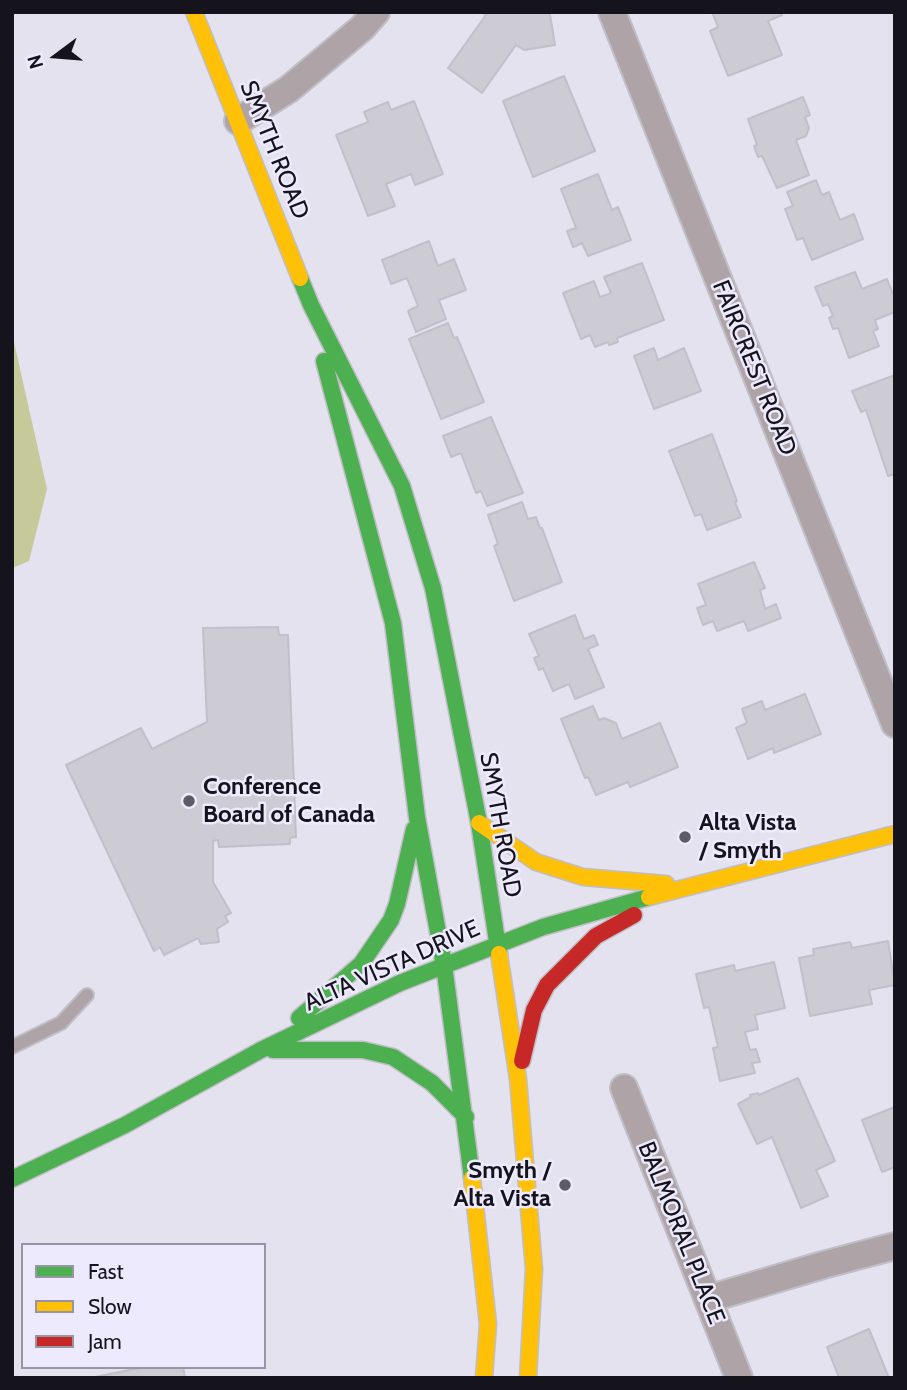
<!DOCTYPE html>
<html>
<head>
<meta charset="utf-8">
<style>
  body { margin:0 }
  #map { position:relative; width:907px; height:1390px; overflow:hidden; background:#e4e2ee; font-family:Cabin,sans-serif }
  canvas { display:block }
  .frame { position:absolute; inset:0; border:14px solid #15131b; pointer-events:none }
  .legend { position:absolute; left:21px; top:1243px; width:245px; height:126px; box-sizing:border-box; background:#edeafd; border:2px solid #9794a3; margin:0; padding:9px 12px; list-style:none; font-size:21px; color:#15131b }
  .legend li { display:flex; align-items:center; gap:14px; height:35px }
  .legend b { width:35px; border:2px solid #9794a3 }
  .north { position:absolute; left:21px; top:21px; width:70px; height:70px; -webkit-text-stroke:5px #edeafd; paint-order:stroke; rotate:254deg; font-size:19px; font-weight:700; line-height:28px; text-align:center; color:#15131b }
  .north::after { content:''; display:block; margin:auto; width:24px; height:32px; background:#15131b; clip-path:polygon(50% 0,100% 100%,50% 72%,0 100%) }
</style>
</head>
<body>
<div id="map">
<canvas width="907" height="1390"></canvas>
<div class="frame"></div>
<ul class="legend">
<li><b style="height:9px;background:#4caf50"></b>Fast</li>
<li><b style="height:9px;background:#ffc107"></b>Slow</li>
<li><b style="height:9px;background:#c62828"></b>Jam</li>
</ul>
<div class="north">N</div>
</div>
<script>
const g = document.querySelector('canvas').getContext('2d');
g.lineJoin = 'round';
function paint(path, color) {
  g.fillStyle = color;
  g.fill(path, 'evenodd');
}
function poly(rows) {
  const path = new Path2D();
  for (const r of rows) {
    path.moveTo(r[0], r[1]);
    for (let i = 2; i < r.length; i += 2) path.lineTo(r[i], r[i + 1]);
  }
  return path;
}
function stroke(path, color, width, dash) {
  g.strokeStyle = color;
  g.lineWidth = width;
  g.lineCap = dash ? 'butt' : 'round';
  g.setLineDash(dash || []);
  g.stroke(path);
}
function label(font, color, halo, rows, align = 'center') {
  g.font = font + ' Cabin,sans-serif';
  g.lineWidth = 5;
  g.setLineDash([]);
  g.textBaseline = 'middle';
  g.strokeStyle = halo;
  g.fillStyle = color;
  for (const [text, x, y, turn = 0] of rows) {
    g.save();
    g.translate(x, y);
    g.rotate((+turn || 0) * Math.PI / 180);
    g.textAlign = isNaN(turn) ? turn : align;
    if (halo) g.strokeText(text, 0, 0);
    g.fillText(text, 0, 0);
    g.restore();
  }
}
const forest = poly([
  [12,333,47,489,29,561,12,568]
]);
const building = poly([
  [482,12,547,12,550,15,555,45,524,50,516,45,482,93,448,68,486,15,482,12],
  [712,12,781,12,782,15,768,21,782,55,728,76,710,31,718,27,712,12],
  [564,76,595,151,533,177,503,101,564,76],
  [803,97,810,115,805,117,809,128,806,136,796,140,809,175,777,188,762,156,758,157,754,146,757,145,748,119,803,97],
  [414,101,443,174,415,185,411,174,386,184,395,206,368,216,336,135,368,122,364,112,388,102,391,110,414,101],
  [598,174,612,210,618,207,631,240,588,256,582,243,573,247,567,231,576,228,561,189,598,174],
  [816,180,822,195,829,192,840,220,854,214,863,239,812,260,803,238,797,240,785,209,793,206,787,192,816,180],
  [429,241,438,266,454,259,466,290,439,300,446,319,416,332,408,311,418,306,407,278,391,284,382,260,429,241],
  [642,263,664,320,617,338,618,342,609,345,608,342,595,347,590,335,581,339,563,293,594,281,600,297,611,293,604,277,642,263],
  [855,272,862,289,887,279,895,299,895,312,875,320,878,329,873,331,879,346,849,358,838,328,833,329,829,318,833,316,828,304,823,306,815,287,855,272],
  [448,323,454,338,457,337,484,402,441,419,409,339,448,323],
  [654,348,658,360,684,348,701,391,654,409,634,356,654,348],
  [895,375,895,474,888,476,866,410,861,412,852,391,895,375],
  [491,417,523,493,487,506,481,491,476,493,461,453,451,457,443,436,491,417],
  [712,434,737,501,735,502,741,517,707,530,701,514,695,516,669,451,712,434],
  [522,502,528,519,536,517,540,528,542,528,562,582,514,601,494,546,498,544,488,515,522,502],
  [754,562,765,588,760,590,765,609,776,604,781,618,748,631,744,621,717,631,713,621,703,625,697,608,706,605,698,584,754,562],
  [575,615,584,639,594,635,598,645,588,649,604,687,575,699,569,684,553,691,543,668,539,670,534,658,539,656,529,634,575,615],
  [278,627,279,635,288,635,296,837,290,838,290,844,219,847,218,840,213,841,213,882,231,913,225,916,228,922,217,929,219,942,201,944,198,938,164,955,160,947,154,951,66,765,141,728,152,749,207,722,203,628,278,627],
  [805,694,821,734,774,753,773,748,748,759,736,728,747,723,742,709,762,701,765,710,805,694],
  [593,706,599,720,604,718,616,723,622,739,660,723,678,767,630,787,628,782,596,795,588,777,585,778,561,719,593,706],
  [888,941,895,985,869,990,872,1004,810,1016,799,958,814,955,813,949,850,942,852,948,888,941],
  [774,962,785,1008,755,1015,758,1029,745,1032,750,1050,756,1049,760,1062,752,1063,755,1073,720,1081,713,1048,718,1047,709,1007,704,1008,696,974,734,965,735,971,774,962],
  [798,1078,835,1161,816,1170,828,1196,801,1208,772,1137,757,1144,738,1104,751,1097,750,1095,758,1093,759,1095,798,1078],
  [895,1107,895,1167,882,1172,862,1120,895,1107],
  [869,1329,889,1378,839,1378,827,1347,869,1329],
  [144,1367,183,1367,185,1378,90,1378,144,1367]
]);
const lane = poly([
  [12,1047,61,1023,87,995]
]);
const street = poly([
  [612,12,895,724],
  [238,121,289,89,362,28,376,12],
  [624,1088,739,1378],
  [708,1299,823,1265,895,1246]
]);
const fast = poly([
  [300,278,311,305,402,486,433,588,479,823,499,954],
  [324,361,393,623,417,817,444,965,472,1178],
  [299,1018,361,964,391,920,397,904,414,829],
  [273,1050,363,1050,393,1057,432,1083,466,1117],
  [12,1179,125,1125,261,1050,400,983,543,927,649,897]
]);
const slow = poly([
  [194,12,300,278],
  [479,823,536,862,583,877,666,884],
  [649,897,895,834],
  [499,954,518,1079,534,1269,528,1378],
  [472,1178,488,1324,484,1378]
]);
const jam = poly([
  [522,1061,534,1010,547,985,596,936,634,915]
]);
const markers = [
  [189,801,7,"#5d5b65"],
  [685,837,7,"#5d5b65"],
  [565,1185,7,"#5d5b65"]
];
const streetNames = [
  ["SMYTH ROAD",274,150,68],
  ["FAIRCREST ROAD",754,368,68],
  ["SMYTH ROAD",500,825,80],
  ["ALTA VISTA DRIVE",392,966,-24],
  ["BALMORAL PLACE",681,1233,68]
];
const poiNames = [
  ["Conference",203,787],
  ["Board of Canada",203,815],
  ["Alta Vista",699,823],
  ["/ Smyth",699,851],
  ["Smyth /",551,1171,"right"],
  ["Alta Vista",551,1199,"right"]
];
paint(forest, '#c6c999');
paint(building, '#cdcbd4');
stroke(building, '#c1bfc9', 2);
stroke(lane, '#c0bec7', 16);
stroke(street, '#c0bec7', 30);
stroke(fast, '#c0bec7', 19);
stroke(slow, '#c0bec7', 19);
stroke(jam, '#c0bec7', 19);
stroke(lane, '#aea3a6', 12);
stroke(street, '#aea3a6', 26);
stroke(fast, '#4caf50', 16);
stroke(slow, '#ffc107', 16);
stroke(jam, '#c62828', 16);
for (const [x, y, r, color] of markers) {
  const dot = new Path2D();
  dot.arc(x, y, r, 0, 2 * Math.PI);
  g.fillStyle = color;
  g.fill(dot);
  stroke(dot, '#edeafd', 2.5);
}
label('24px', '#15131b', '#edeafd', streetNames);
label('bold 24px', '#15131b', '#edeafd', poiNames, 'left');
</script>
</body>
</html>
